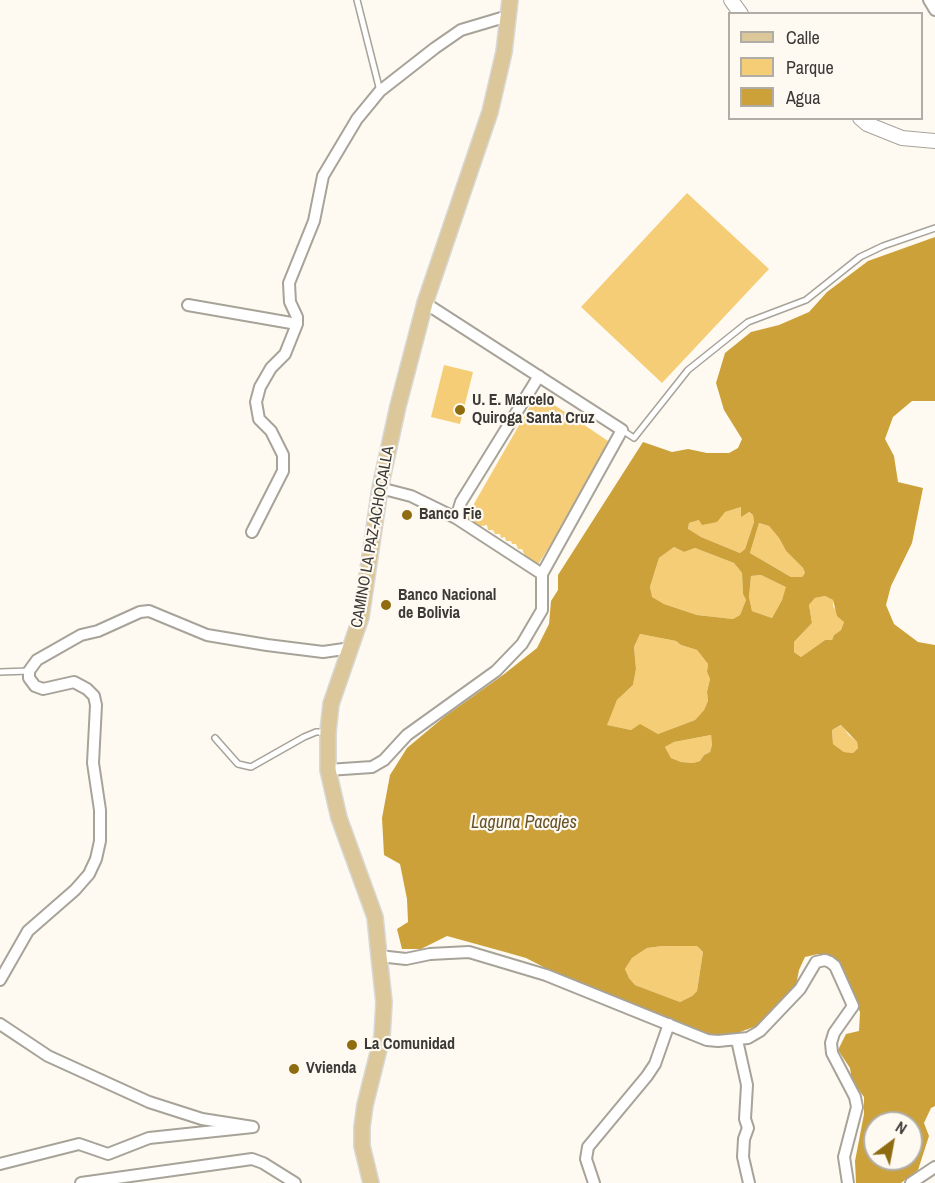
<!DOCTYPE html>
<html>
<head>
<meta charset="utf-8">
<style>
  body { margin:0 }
  #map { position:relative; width:935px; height:1183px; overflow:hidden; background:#fefaf2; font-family:"Archivo Narrow",sans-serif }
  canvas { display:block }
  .legend { position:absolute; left:728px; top:12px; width:195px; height:108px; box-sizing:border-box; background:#fefaf2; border:2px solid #b0ada7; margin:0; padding:8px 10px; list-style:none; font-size:18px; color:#3c3a37 }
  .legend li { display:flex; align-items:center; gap:12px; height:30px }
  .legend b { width:30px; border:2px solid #b0ada7 }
  .north { position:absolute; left:863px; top:1111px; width:60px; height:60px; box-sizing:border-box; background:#fefaf2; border:2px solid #b0ada7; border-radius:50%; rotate:32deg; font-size:16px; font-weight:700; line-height:24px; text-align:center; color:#3c3a37 }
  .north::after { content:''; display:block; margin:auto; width:21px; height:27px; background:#8e6c0f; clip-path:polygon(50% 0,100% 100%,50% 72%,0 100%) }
</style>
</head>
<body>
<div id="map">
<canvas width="935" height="1183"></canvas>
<ul class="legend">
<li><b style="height:8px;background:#dbc79a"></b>Calle</li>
<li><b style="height:16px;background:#f5cd76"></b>Parque</li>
<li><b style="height:16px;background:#cca139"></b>Agua</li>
</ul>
<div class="north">N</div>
</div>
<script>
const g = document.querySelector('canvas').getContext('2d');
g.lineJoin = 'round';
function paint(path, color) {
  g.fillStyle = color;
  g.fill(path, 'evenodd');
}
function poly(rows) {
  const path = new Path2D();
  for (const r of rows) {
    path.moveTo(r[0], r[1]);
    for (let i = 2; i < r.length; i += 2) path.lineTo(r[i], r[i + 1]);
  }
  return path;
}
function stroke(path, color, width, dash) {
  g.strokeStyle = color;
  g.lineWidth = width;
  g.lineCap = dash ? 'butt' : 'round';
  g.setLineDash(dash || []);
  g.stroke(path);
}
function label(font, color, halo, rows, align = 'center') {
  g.font = font + ' "Archivo Narrow",sans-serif';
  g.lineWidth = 4.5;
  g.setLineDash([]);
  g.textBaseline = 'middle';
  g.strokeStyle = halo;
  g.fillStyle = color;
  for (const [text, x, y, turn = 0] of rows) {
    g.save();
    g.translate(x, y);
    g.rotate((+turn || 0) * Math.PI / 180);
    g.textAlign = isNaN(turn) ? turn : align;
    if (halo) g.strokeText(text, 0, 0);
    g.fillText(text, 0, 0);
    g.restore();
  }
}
const green = poly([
  [687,193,769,269,662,383,581,307],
  [444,365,473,372,460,424,431,417],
  [541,396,614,445,537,566,527,560,522,549,518,549,516,544,512,544,511,541,506,541,505,537,501,538,500,534,495,534,493,530,488,530,487,525,476,527,468,521,467,516,534,399],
  [741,507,753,515,754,522,745,549,740,553,701,537,688,530,689,523],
  [759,523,769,526,779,538,786,551,803,568,805,573,802,577,791,577,750,553],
  [674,547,684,552,695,548,734,563,742,573,743,594,746,600,740,615,733,619,697,615,664,604,651,597,650,587,659,558],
  [761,575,787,587,782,600,772,618,752,611,749,597,751,576],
  [825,596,833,600,833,606,844,622,841,630,834,635,832,640,825,640,801,657,794,652,794,642,812,623,809,605,815,598],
  [640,634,676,641,681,645,697,650,708,664,707,672,710,679,707,692,708,701,704,710,695,720,658,734,640,725,631,730,606,725,617,700,633,685,636,669,634,647],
  [842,725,848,734,857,742,858,748,853,753,844,752,833,744,832,730],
  [711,735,712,745,710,752,704,755,700,761,693,763,681,762,671,758,665,747,674,742],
  [663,946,697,946,703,952,697,991,692,996,680,1002,635,985,629,978,625,969,632,958,647,948]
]);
const water = poly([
  [935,237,935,401,912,401,893,417,885,439,894,456,898,482,923,488,912,543,891,586,886,605,894,624,918,642,935,645,935,1106,931,1108,924,1123,929,1136,918,1170,901,1183,856,1183,855,1161,864,1114,864,1097,852,1081,850,1068,838,1050,846,1034,859,1031,860,1012,836,960,818,954,805,957,799,970,795,991,780,1001,756,1026,719,1040,590,991,526,958,505,952,447,936,421,949,402,949,397,929,408,922,407,899,400,864,384,855,382,818,390,775,407,748,444,717,503,675,537,648,549,624,551,601,558,590,558,575,643,442,672,452,688,449,707,453,729,453,738,448,742,439,724,410,716,383,725,353,751,332,779,325,809,312,827,292,868,261],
  [741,507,741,517,749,512,753,515,754,522,745,549,740,553,701,537,688,529,689,523,699,520,702,525,717,522,725,512],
  [759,523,769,526,779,538,786,551,803,568,805,573,802,577,791,577,750,553],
  [674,547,684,552,695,548,734,563,742,573,743,594,746,600,740,615,733,619,697,615,664,604,652,597,650,587,659,558],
  [761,575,786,587,782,600,772,618,752,611,749,597,751,576],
  [825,596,833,600,837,616,844,622,841,630,834,635,832,640,825,640,801,657,794,652,794,642,812,623,809,605,815,598],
  [640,634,676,641,681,645,697,650,708,664,707,672,710,679,707,692,708,701,704,710,695,720,658,734,640,724,631,730,607,725,617,700,633,685,636,669,634,647],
  [841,725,857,742,858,748,853,753,844,752,833,744,832,730],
  [711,735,712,745,710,752,704,755,700,761,693,763,681,762,671,758,665,747,674,742],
  [663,946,697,946,703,952,697,991,692,996,680,1002,635,985,629,978,625,969,632,958,647,948],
  [875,1123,911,1123,911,1159,875,1159]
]);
const service = poly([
  [357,0,380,91],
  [622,430,634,438,688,370,748,322,806,300,860,257,883,246,935,228],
  [0,672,29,671],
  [215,738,238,764,251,767,304,737,316,732,328,732]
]);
const minor = poly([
  [929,0,935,10],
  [188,305,297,324],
  [380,488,411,496,456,518,542,574],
  [456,518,461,502,539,376],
  [252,532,283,471,283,455,271,431,259,419,256,402,260,387,271,368,285,354,297,324,297,317,290,302,289,283,314,221,323,176,357,119,380,91,435,48,461,30,508,16],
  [328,770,372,767,384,760,407,735,496,671,522,644,542,610,542,574,622,430,425,303],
  [379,956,406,959,430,954,469,952,546,975,707,1040,718,1041,748,1038,760,1031,800,989,816,962,825,960,830,962,835,966,853,1006,834,1033,831,1043,832,1053,855,1097,857,1107,844,1157,848,1183],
  [0,980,28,931,75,890,89,874,96,859,100,841,100,810,93,763,96,705,94,696,87,689,74,682,43,689,35,686,29,678,29,671,37,660,81,635,98,631,140,612,149,611,207,635,267,645,323,652,351,648],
  [0,1024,48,1056,149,1102,202,1119,253,1127,149,1138,108,1154,79,1144,0,1164],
  [737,1040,747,1085,745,1119,748,1128,744,1139,743,1157,749,1183],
  [81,1183,252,1159,263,1163,295,1183],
  [594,1183,586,1159,588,1147,647,1076,655,1064,669,1024],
  [911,1183,935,1167]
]);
const secondary = poly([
  [731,0,741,14],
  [860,118,867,124,902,138,935,141]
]);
const primary = poly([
  [371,1183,362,1146,362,1127,365,1105,382,1037,384,1002,379,956,375,917,339,818,328,770,328,732,331,704,361,617,380,488,398,406,425,303,490,112,504,52,510,0]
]);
const markers = [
  [460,410,6,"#8e6c0f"],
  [407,515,6,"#8e6c0f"],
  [386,605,6,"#8e6c0f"],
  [352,1045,6,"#8e6c0f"],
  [294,1069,6,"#8e6c0f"]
];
const poiNames = [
  ["U. E. Marcelo",472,401],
  ["Quiroga Santa Cruz",472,419],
  ["Banco Fie",419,515],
  ["Banco Nacional",398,596],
  ["de Bolivia",398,614],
  ["La Comunidad",364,1045],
  ["Vvienda",306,1069]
];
const streetNames = [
  ["CAMINO LA PAZ-ACHOCALLA",373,537,-80]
];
const waterNames = [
  ["Laguna Pacajes",524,823]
];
paint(green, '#f5cd76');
paint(water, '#cca139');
stroke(service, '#a7a399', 8);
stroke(minor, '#a7a399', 14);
stroke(secondary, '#a7a399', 16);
stroke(primary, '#d8d8d7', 18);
stroke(service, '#fff', 5);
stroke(minor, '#fff', 10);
stroke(secondary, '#fff', 14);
stroke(primary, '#dbc79a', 15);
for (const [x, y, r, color] of markers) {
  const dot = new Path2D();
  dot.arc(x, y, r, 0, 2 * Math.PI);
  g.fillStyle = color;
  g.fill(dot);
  stroke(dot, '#fefaf2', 2);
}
label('bold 16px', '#3c3a37', '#fefaf2', poiNames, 'left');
label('16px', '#3c3a37', '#fefaf2', streetNames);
label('italic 18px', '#67542b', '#fefaf2', waterNames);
</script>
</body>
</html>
